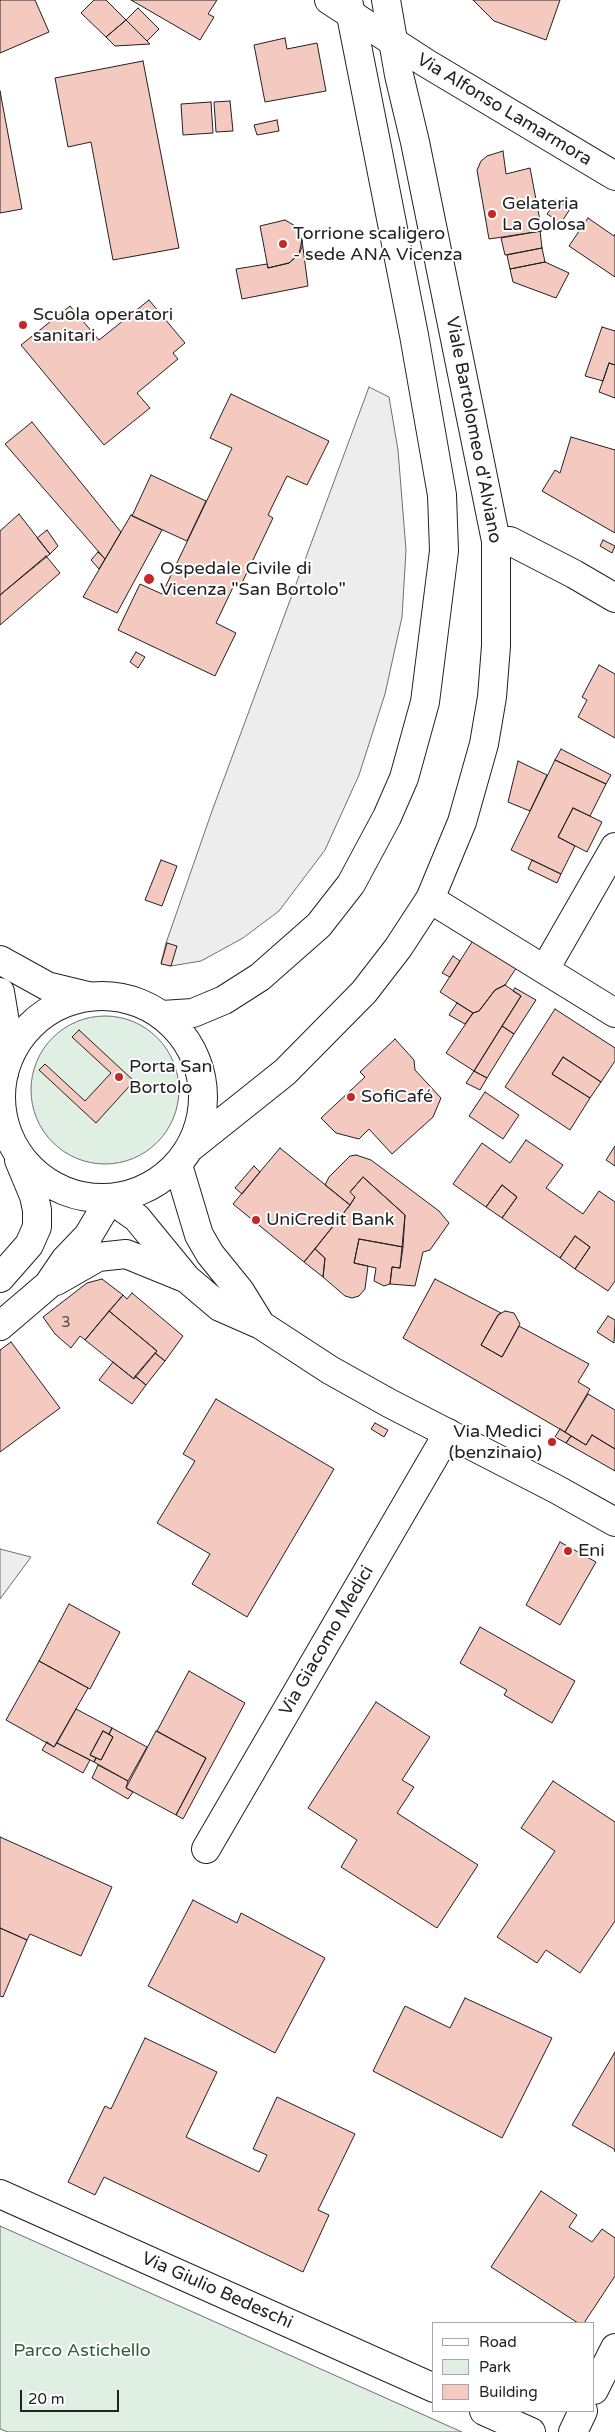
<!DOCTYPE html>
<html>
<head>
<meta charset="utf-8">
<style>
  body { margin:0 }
  #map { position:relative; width:615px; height:2432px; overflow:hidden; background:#fff; font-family:"Varela Round",sans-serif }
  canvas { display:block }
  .legend { position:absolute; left:432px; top:2322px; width:162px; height:90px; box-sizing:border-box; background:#fff; border:1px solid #a7a7a7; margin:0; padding:6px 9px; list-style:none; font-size:15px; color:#222 }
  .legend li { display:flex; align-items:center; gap:10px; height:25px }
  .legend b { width:25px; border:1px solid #a7a7a7 }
  .scale { position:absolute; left:20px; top:2390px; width:99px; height:22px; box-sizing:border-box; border:2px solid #222; border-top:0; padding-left:6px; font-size:15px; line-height:18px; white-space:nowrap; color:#222; -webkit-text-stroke:4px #fff; paint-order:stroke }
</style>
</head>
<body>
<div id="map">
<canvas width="615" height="2432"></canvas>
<ul class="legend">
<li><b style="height:6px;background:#fff"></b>Road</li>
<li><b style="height:14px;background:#e0efe3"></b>Park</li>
<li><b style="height:14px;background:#f3c9c0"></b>Building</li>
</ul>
<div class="scale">20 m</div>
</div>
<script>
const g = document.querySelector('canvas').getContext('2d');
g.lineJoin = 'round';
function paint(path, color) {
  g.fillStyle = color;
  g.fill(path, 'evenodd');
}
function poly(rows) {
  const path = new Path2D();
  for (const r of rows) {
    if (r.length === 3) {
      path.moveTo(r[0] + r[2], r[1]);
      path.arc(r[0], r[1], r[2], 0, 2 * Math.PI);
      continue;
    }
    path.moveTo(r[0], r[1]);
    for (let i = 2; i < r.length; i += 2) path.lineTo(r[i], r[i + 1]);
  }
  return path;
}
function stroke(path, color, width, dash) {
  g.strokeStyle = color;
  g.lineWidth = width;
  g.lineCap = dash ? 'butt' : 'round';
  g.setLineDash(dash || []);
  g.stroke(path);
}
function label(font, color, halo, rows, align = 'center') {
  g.font = font + ' "Varela Round",sans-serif';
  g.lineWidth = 4;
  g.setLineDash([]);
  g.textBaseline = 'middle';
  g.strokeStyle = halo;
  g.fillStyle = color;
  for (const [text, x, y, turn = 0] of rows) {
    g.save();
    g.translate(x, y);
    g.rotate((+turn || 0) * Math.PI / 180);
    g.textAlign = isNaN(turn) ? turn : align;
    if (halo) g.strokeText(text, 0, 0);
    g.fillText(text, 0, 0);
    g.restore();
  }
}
const green = poly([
  [105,1090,74],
  [0,2226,462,2432,8,2432,0,2429,0,2226]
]);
const parking = poly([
  [369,387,389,397,398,450,406,550,402,617,385,694,359,775,325,850,279,911,243,938,201,961,171,966,161,963,166,943,212,811,369,387],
  [0,1549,31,1557,0,1599,0,1549]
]);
const building = poly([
  [0,0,35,0,49,32,0,53,0,0],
  [94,0,106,0,126,20,106,37,81,13,94,0],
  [131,0,217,0,208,14,214,17,200,40,131,0],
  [473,0,560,0,546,40,494,21,473,0],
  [138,8,159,29,147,41,126,20,138,8],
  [126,20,150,44,115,46,106,37,126,20],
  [285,38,287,49,317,43,326,91,265,102,254,45,285,38],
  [143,61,179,248,113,260,91,142,68,147,55,78,143,61],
  [0,91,22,209,0,213,0,91],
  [230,101,233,131,216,132,214,102,230,101],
  [211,102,213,133,183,135,181,104,211,102],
  [277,120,279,131,257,135,254,125,277,120],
  [503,151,506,174,530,168,542,231,489,239,477,170,481,161,487,156,503,151],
  [557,200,570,209,561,223,547,214,557,200],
  [588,218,614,236,615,234,615,277,569,246,588,218],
  [285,220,297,227,302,240,302,247,299,254,289,263,268,268,260,226,285,220],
  [540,231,542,248,505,255,501,238,540,231],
  [302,240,308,286,242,299,236,269,267,264,268,268,289,263,299,254,302,240],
  [542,248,545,262,510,269,507,255,542,248],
  [545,262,569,273,556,298,513,282,510,269,545,262],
  [149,300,185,343,173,353,178,359,137,393,150,408,104,445,21,345,70,306,99,340,149,300],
  [602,327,615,331,615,365,609,363,603,381,585,376,602,327],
  [609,363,615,365,615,398,599,392,609,363],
  [231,394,329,441,307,485,287,476,268,515,273,518,241,585,235,583,216,623,236,633,215,676,118,630,140,584,162,594,232,448,210,438,231,394],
  [32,422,121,532,105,559,5,444,32,422],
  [571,437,615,450,615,533,542,491,555,470,560,473,571,437],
  [151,475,206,501,187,541,132,516,151,475],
  [19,514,50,554,0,595,0,531,19,514],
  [131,515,162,530,117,613,83,597,131,515],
  [47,530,58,546,50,554,37,538,47,530],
  [603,540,615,546,612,553,600,546,603,540],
  [98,552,105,559,99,569,91,560,98,552],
  [46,556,60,573,0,625,0,595,46,556],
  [136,652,145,657,138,668,130,662,136,652],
  [599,665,615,674,615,738,578,717,587,700,582,697,599,665],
  [561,749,611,775,606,784,555,760,561,749],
  [555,760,606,784,590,816,573,808,558,837,575,846,561,874,511,850,555,760],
  [518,761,547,775,530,811,508,802,518,761],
  [573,808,602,822,587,852,558,837,573,808],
  [161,860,177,866,162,906,145,900,161,860],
  [532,860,561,874,557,883,528,869,532,860],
  [474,939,517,967,505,985,495,990,479,1011,473,1013,440,992,474,939],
  [167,943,177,946,171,966,161,964,167,943],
  [453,956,460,961,450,977,442,973,453,956],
  [505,985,521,996,474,1071,446,1053,473,1013,479,1011,495,990,505,985],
  [515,988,536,1000,514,1034,502,1026,521,996,513,991,515,988],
  [457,1003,473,1013,465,1024,449,1015,457,1003],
  [555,1009,615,1048,615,1061,601,1082,563,1057,552,1074,590,1098,570,1130,505,1087,555,1009],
  [502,1026,514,1034,487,1078,474,1071,502,1026],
  [79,1030,134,1081,96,1123,39,1070,45,1064,85,1101,111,1073,72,1037,79,1030],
  [395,1039,414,1060,415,1070,441,1098,433,1117,392,1154,369,1129,359,1139,336,1133,321,1118,365,1077,360,1072,395,1039],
  [563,1057,601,1082,590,1098,552,1074,563,1057],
  [474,1071,487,1078,480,1090,466,1083,474,1071],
  [485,1092,519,1115,503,1139,469,1116,485,1092],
  [526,1140,563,1165,546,1188,583,1214,599,1191,615,1202,615,1281,608,1291,575,1269,590,1247,575,1236,560,1258,502,1218,517,1197,502,1185,486,1207,453,1184,482,1143,510,1163,526,1140],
  [615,1146,615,1166,606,1160,615,1146],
  [280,1148,350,1205,304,1262,233,1204,280,1148],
  [356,1155,371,1160,439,1211,449,1223,430,1250,423,1252,415,1286,390,1284,392,1267,400,1268,405,1215,363,1177,350,1192,355,1197,350,1205,325,1185,329,1177,350,1156,356,1155],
  [254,1166,260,1172,242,1194,235,1188,254,1166],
  [363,1177,405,1215,403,1247,359,1239,354,1263,368,1266,365,1289,359,1296,352,1298,345,1296,323,1277,325,1258,315,1249,350,1205,355,1197,350,1192,363,1177],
  [502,1185,517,1197,502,1218,486,1207,502,1185],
  [575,1236,590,1247,575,1269,560,1258,575,1236],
  [359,1239,403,1247,400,1268,392,1267,390,1284,384,1286,374,1281,376,1268,354,1263,359,1239],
  [315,1249,325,1258,323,1277,304,1262,315,1249],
  [102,1279,123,1295,85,1340,80,1336,71,1348,55,1334,43,1317,87,1283,102,1279],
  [435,1279,501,1313,498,1315,481,1345,502,1357,519,1326,589,1364,578,1382,590,1389,565,1432,403,1338,435,1279],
  [132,1293,183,1336,165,1361,155,1353,157,1351,109,1311,123,1295,127,1299,132,1293],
  [109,1311,157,1351,134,1379,85,1340,109,1311],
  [505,1311,514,1313,520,1324,502,1357,481,1345,498,1315,505,1311],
  [608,1316,615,1320,614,1343,597,1332,608,1316],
  [11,1342,60,1408,0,1452,0,1350,11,1342],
  [155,1353,165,1361,146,1385,135,1376,155,1353],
  [113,1362,134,1379,135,1376,146,1385,132,1404,99,1380,113,1362],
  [588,1394,615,1410,615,1449,592,1435,586,1445,565,1432,588,1394],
  [216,1399,334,1469,247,1617,192,1584,210,1554,157,1523,195,1461,183,1454,216,1399],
  [375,1423,388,1430,384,1437,371,1429,375,1423],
  [560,1429,571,1436,566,1443,555,1437,560,1429],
  [592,1435,615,1449,615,1471,566,1443,571,1436,586,1445,592,1435],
  [560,1542,596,1562,560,1625,526,1605,560,1542],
  [69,1604,120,1632,90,1689,39,1661,69,1604],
  [480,1627,575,1681,552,1723,504,1695,507,1690,460,1663,480,1627],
  [39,1661,88,1688,54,1747,6,1720,39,1661],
  [189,1671,245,1703,183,1819,176,1815,206,1758,157,1731,189,1671],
  [376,1702,430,1737,402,1780,414,1787,397,1813,478,1865,437,1928,341,1867,357,1840,308,1808,376,1702],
  [76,1709,112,1728,109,1734,103,1731,90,1755,96,1758,94,1762,57,1743,76,1709],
  [112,1728,147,1747,128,1781,94,1762,96,1758,101,1760,113,1737,109,1734,112,1728],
  [103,1731,113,1737,101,1760,90,1755,103,1731],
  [156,1731,206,1758,176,1815,126,1788,156,1731],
  [47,1742,54,1747,57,1743,90,1760,83,1773,42,1750,47,1742],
  [98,1765,128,1781,126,1788,133,1792,128,1799,92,1778,98,1765],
  [553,1781,615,1822,615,1921,580,1973,546,1950,537,1963,497,1937,555,1851,521,1828,553,1781],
  [0,1837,112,1887,81,1956,30,1934,27,1940,0,1928,0,1837],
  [193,1900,237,1923,241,1913,325,1958,275,2053,148,1986,193,1900],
  [0,1928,27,1940,3,1997,0,1996,0,1928],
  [465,1998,552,2038,502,2138,373,2071,405,2006,450,2028,465,1998],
  [145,2038,217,2072,186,2137,259,2172,267,2155,253,2149,277,2097,355,2134,318,2210,329,2215,303,2272,104,2177,95,2195,68,2182,105,2106,111,2109,145,2038],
  [615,2052,615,2152,614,2149,572,2125,615,2052],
  [541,2191,577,2215,569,2227,592,2242,602,2229,615,2238,615,2276,584,2323,578,2323,491,2267,541,2191]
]);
const minor = poly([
  [329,0,426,63,615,176],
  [496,541,510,541,574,574,615,598],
  [430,899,615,1013],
  [0,960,47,986,88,996],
  [545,969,615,847],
  [0,992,6,1028,4,1073],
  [206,1849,448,1433],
  [0,2194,434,2388],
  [594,2390,615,2348],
  [484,2411,531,2432],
  [573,2432,583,2411]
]);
const major = poly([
  [102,1097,101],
  [162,1015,193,1013,224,1000,260,977,319,925,351,884,387,817,404,778,425,702,444,551,442,495,414,335,348,0],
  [191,1147,285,1072,364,992,398,948,430,899,462,822,484,744,492,697,496,646,496,541,415,142,399,75,386,0],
  [178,1165,199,1235,210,1254,240,1291,261,1325],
  [110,1199,137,1218,187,1279,220,1307,261,1325,330,1370,389,1403,556,1489,615,1522],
  [0,1278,29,1245,37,1227,37,1210,34,1196,19,1160],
  [56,1281,98,1257,126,1254,185,1278],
  [0,1326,48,1285,65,1260,88,1236,110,1199]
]);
const markers = [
  [492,214,5,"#c62828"],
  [283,244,5,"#c62828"],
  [23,325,5,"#c62828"],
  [149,579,6,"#c62828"],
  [119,1077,5,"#c62828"],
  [351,1097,5,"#c62828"],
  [256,1220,5,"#c62828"],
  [552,1442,5,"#c62828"],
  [568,1551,5,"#c62828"]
];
const numberNames = [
  ["3",66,1323]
];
const streetNames = [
  ["Via Alfonso Lamarmora",504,110,31],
  ["Viale Bartolomeo d'Alviano",473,430,79],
  ["Via Giacomo Medici",327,1641,-60],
  ["Via Giulio Bedeschi",217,2291,24]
];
const poiNames = [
  ["Gelateria",502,204],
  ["La Golosa",502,225],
  ["Torrione scaligero",293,234],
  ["- sede ANA Vicenza",293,255],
  ["Scuola operatori",33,315],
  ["sanitari",33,336],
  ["Ospedale Civile di",160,569],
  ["Vicenza \"San Bortolo\"",160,590],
  ["Porta San",129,1067],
  ["Bortolo",129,1088],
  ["SofiCafé",361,1097],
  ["UniCredit Bank",266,1220],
  ["Via Medici",542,1432,"right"],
  ["(benzinaio)",542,1453,"right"],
  ["Eni",578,1551]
];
const parkNames = [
  ["Parco Astichello",82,2351]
];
paint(green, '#e0efe3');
stroke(green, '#6f6f6f', 1);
paint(parking, '#ededed');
stroke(parking, '#6f6f6f', 1);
paint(building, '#f3c9c0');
stroke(building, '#222', 1);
stroke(minor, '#222', 30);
stroke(major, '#222', 30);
stroke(minor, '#fff', 28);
stroke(major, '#fff', 28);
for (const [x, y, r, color] of markers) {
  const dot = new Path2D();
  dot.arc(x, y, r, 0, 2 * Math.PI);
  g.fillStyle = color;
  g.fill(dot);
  stroke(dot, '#fff', 2);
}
label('15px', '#564c4a', null, numberNames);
label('18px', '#222', '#fff', streetNames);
label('18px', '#222', '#fff', poiNames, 'left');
label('18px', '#2f5e38', '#fff', parkNames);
</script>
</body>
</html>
